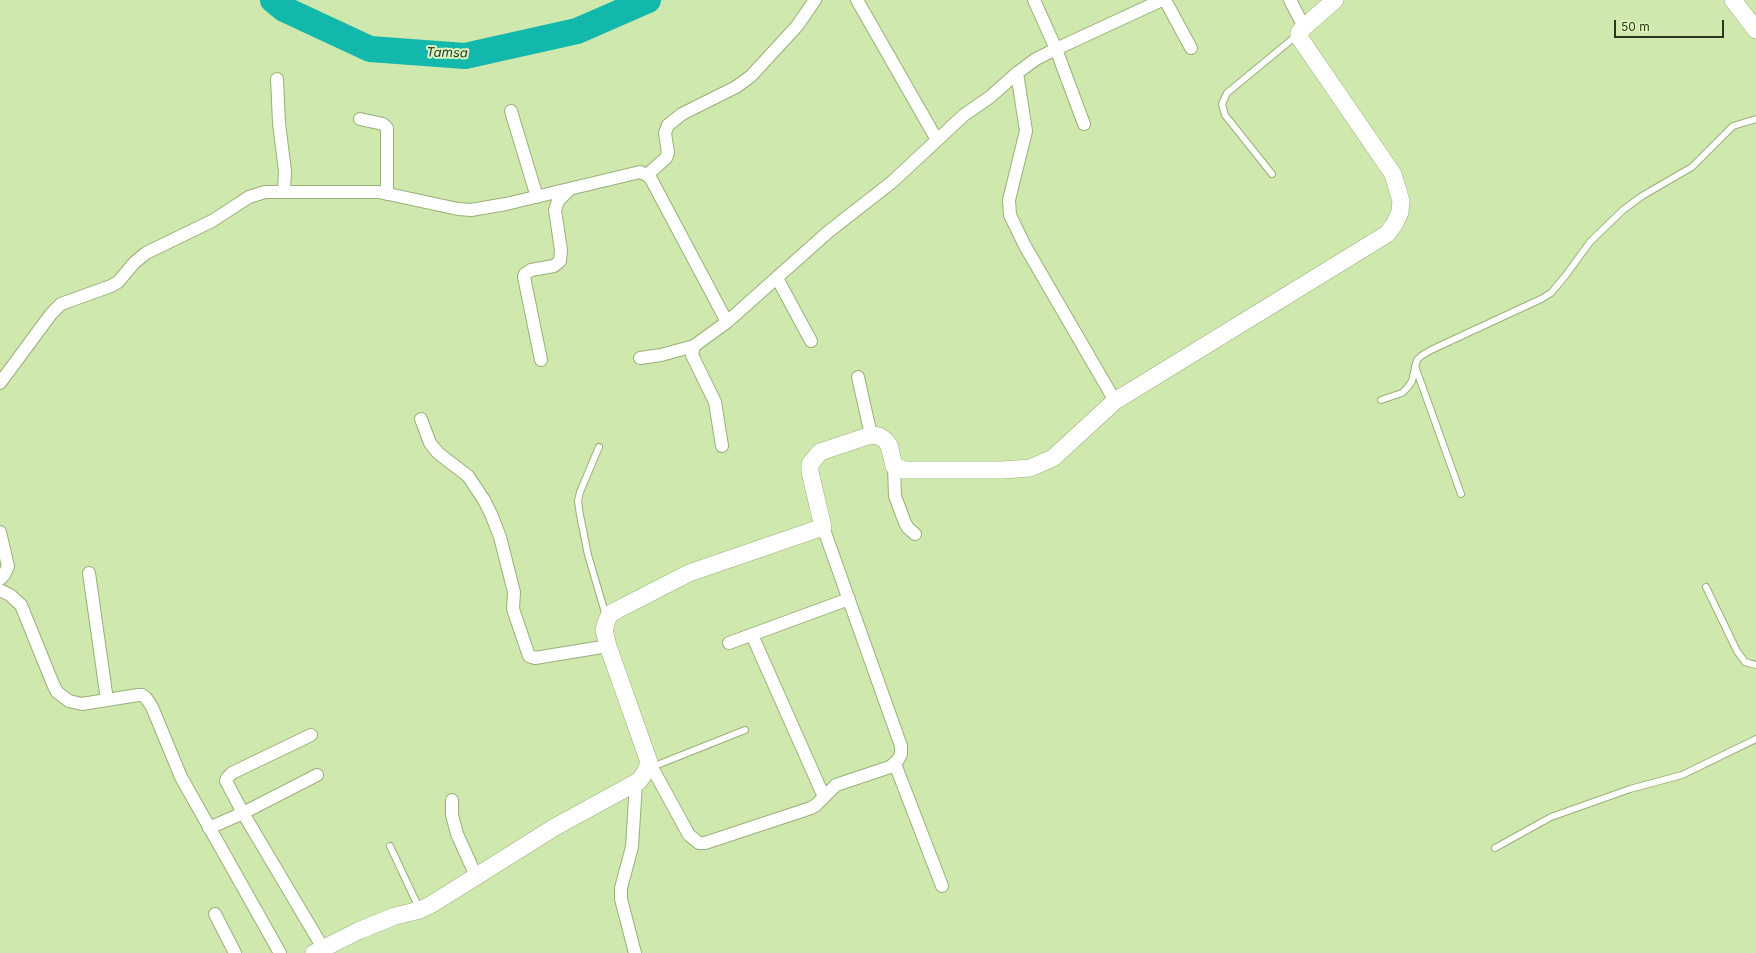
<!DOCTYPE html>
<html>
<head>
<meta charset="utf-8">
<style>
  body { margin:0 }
  #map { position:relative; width:1756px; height:953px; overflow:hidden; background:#cfe8ad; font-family:Inter,sans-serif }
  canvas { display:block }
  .scale { position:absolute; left:1614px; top:20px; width:110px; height:18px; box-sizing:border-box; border:2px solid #2c351e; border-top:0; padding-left:5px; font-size:12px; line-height:14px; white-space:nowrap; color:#2c351e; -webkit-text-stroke:3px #dcf6b9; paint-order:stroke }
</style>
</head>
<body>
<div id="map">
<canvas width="1756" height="953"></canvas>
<div class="scale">50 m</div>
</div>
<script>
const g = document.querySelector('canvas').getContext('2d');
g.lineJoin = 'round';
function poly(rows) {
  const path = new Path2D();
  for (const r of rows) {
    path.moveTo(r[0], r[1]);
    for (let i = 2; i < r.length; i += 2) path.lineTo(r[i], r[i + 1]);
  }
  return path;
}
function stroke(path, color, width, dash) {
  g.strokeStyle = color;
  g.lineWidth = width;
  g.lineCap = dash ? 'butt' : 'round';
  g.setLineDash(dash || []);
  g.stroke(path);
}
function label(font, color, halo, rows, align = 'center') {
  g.font = font + ' Inter,sans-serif';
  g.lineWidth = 4;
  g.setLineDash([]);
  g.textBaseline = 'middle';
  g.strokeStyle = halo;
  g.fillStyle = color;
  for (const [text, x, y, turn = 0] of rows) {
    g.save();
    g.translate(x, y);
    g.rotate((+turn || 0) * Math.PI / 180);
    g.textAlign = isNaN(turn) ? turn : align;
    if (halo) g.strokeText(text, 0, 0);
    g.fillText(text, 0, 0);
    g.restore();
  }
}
const river = poly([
  [273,0,284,9,370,49,465,56,577,31,648,0]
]);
const lane = poly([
  [1272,174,1225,115,1222,104,1227,93,1296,36],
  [1415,366,1461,494],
  [1381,400,1402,393,1408,387,1412,381,1417,360,1421,356,1431,350,1541,299,1551,293,1566,275,1590,242,1623,210,1642,196,1692,167,1733,126,1756,119],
  [599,447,580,492,578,501,580,515,588,555,606,616],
  [1706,587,1737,651,1745,662,1756,665],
  [652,767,745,730],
  [390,846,419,908],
  [1495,848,1551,817,1630,789,1682,775,1756,739]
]);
const street = poly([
  [857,0,937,140],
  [1034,0,1056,49,1084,124],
  [1165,0,1191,48],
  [1290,0,1304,27],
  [1017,73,1026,131,1009,200,1010,215,1025,246,1115,401],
  [277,79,279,123,285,171,284,191],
  [511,111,537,197],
  [360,119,383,124,387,128,387,194],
  [647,175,666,158,668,153,665,133,668,125,682,114,736,87,751,76,797,26,815,0],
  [777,278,811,341],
  [640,358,661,355,694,346],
  [541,360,524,277,525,274,531,270,554,266,560,261,561,250,555,210,558,201,570,189],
  [858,377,871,435],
  [0,383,51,314,61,304,111,286,118,282,134,263,146,253,212,221,249,197,265,192,379,192,458,209,471,210,506,204,640,172,647,175,651,179,727,322],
  [421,419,430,443,438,453,468,476,484,500,491,514,500,537,514,592,513,609,529,656,535,658,608,646],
  [722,446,715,402,692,355,694,346,727,322,828,232,892,182,964,115,990,97,1017,73,1036,59,1056,49,1162,0],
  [894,466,895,496,905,523,908,528,915,534],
  [0,532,8,566,4,575,0,579],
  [89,573,107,700],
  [0,590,10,595,21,605,53,684,57,692,69,701,82,704,138,695,142,695,146,698,152,707,181,777,280,953],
  [752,635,824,797],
  [729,643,849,599],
  [311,735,232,773,227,778,226,781,243,813,323,948],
  [649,762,689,835,699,843,705,843,811,808,816,805,836,785,890,767,898,760,901,754,901,746,823,527],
  [895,764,942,886],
  [452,800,452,815,457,834,476,876],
  [209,828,243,813,317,775],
  [215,914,235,953],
  [635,953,621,899,621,888,632,847,636,783]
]);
const secondary = poly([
  [1733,0,1756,30],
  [314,953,358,931,395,916,420,910,432,904,555,827,639,781,646,771,649,762,608,646,604,630,607,620,610,614,617,610,689,573,823,527,810,472,810,464,820,452,871,435,879,436,885,440,889,445,894,466,904,470,1003,470,1030,468,1053,458,1115,401,1387,234,1395,223,1400,212,1401,201,1393,174,1299,37,1299,33,1304,27,1335,0]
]);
const waterNames = [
  ["Tamsa",447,53,1]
];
stroke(river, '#13b8ac', 26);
stroke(lane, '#99b077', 8);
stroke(street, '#99b077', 14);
stroke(secondary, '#99b077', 18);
stroke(lane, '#fff', 6);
stroke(street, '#fff', 12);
stroke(secondary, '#fff', 17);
label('italic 13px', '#1b3230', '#dcf6b9', waterNames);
</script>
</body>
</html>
